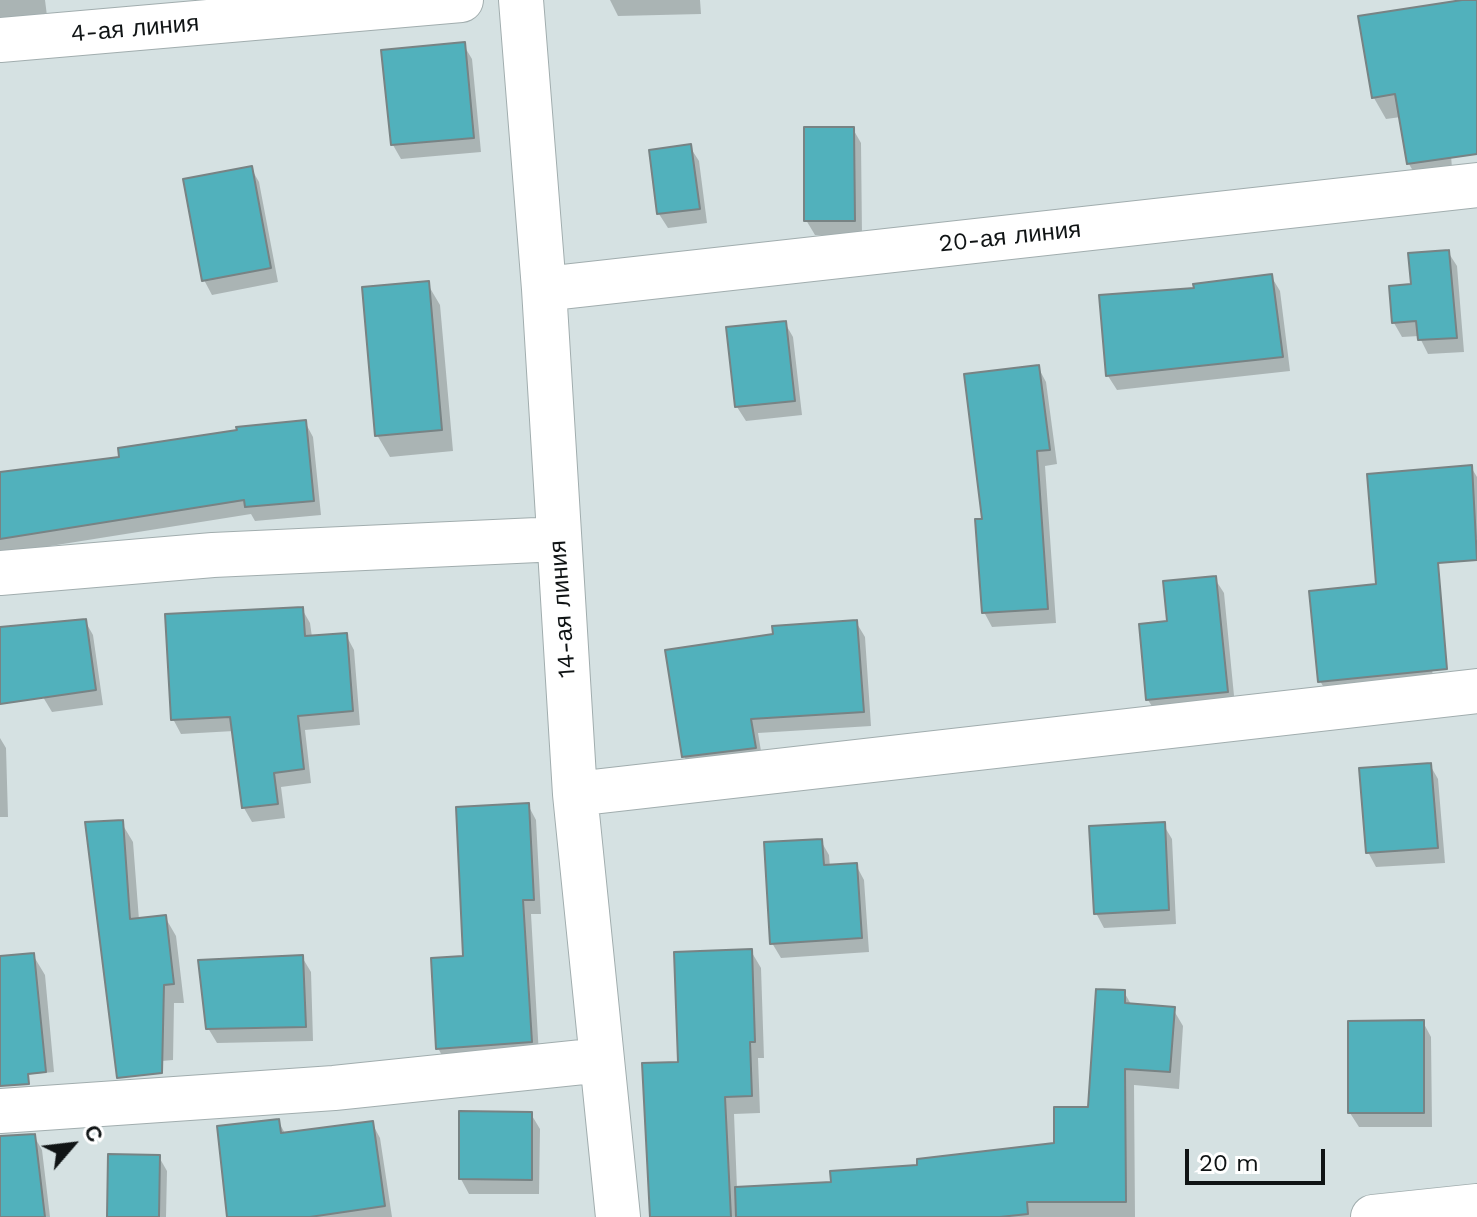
<!DOCTYPE html>
<html>
<head>
<meta charset="utf-8">
<style>
  body { margin:0 }
  #map { position:relative; width:1477px; height:1217px; overflow:hidden; background:#d5e1e2; font-family:"Work Sans",sans-serif }
  canvas { display:block }
  .north { position:absolute; left:32px; top:1105px; width:80px; height:80px; -webkit-text-stroke:6px #fff; paint-order:stroke; rotate:62deg; font-size:22px; font-weight:700; line-height:32px; text-align:center; color:#101415 }
  .north::after { content:''; display:block; margin:auto; width:28px; height:36px; background:#101415; clip-path:polygon(50% 0,100% 100%,50% 72%,0 100%) }
  .scale { position:absolute; left:1185px; top:1149px; width:140px; height:36px; box-sizing:border-box; border:4px solid #101415; border-top:0; padding-left:10px; font-size:24px; line-height:28px; white-space:nowrap; color:#101415; -webkit-text-stroke:6px #fff; paint-order:stroke }
</style>
</head>
<body>
<div id="map">
<canvas width="1477" height="1217"></canvas>
<div class="north">С</div>
<div class="scale">20 m</div>
</div>
<script>
const g = document.querySelector('canvas').getContext('2d');
g.lineJoin = 'round';
function paint(path, color) {
  g.fillStyle = color;
  g.fill(path, 'evenodd');
}
function poly(rows) {
  const path = new Path2D();
  for (const r of rows) {
    path.moveTo(r[0], r[1]);
    for (let i = 2; i < r.length; i += 2) path.lineTo(r[i], r[i + 1]);
  }
  return path;
}
function stroke(path, color, width, dash) {
  g.strokeStyle = color;
  g.lineWidth = width;
  g.lineCap = dash ? 'butt' : 'round';
  g.setLineDash(dash || []);
  g.stroke(path);
}
function label(font, color, halo, rows, align = 'center') {
  g.font = font + ' "Work Sans",sans-serif';
  g.lineWidth = 7;
  g.setLineDash([]);
  g.textBaseline = 'middle';
  g.strokeStyle = halo;
  g.fillStyle = color;
  for (const [text, x, y, turn = 0] of rows) {
    g.save();
    g.translate(x, y);
    g.rotate((+turn || 0) * Math.PI / 180);
    g.textAlign = isNaN(turn) ? turn : align;
    if (halo) g.strokeText(text, 0, 0);
    g.fillText(text, 0, 0);
    g.restore();
  }
}
const shadow = poly([
  [0,0,45,0,48,24,0,28],
  [610,0,700,0,701,14,618,16],
  [1467,0,1477,0,1477,104,1447,107,1453,180,1421,185,1409,164,1401,117,1386,119,1374,98,1360,18],
  [463,44,472,59,481,152,401,159,393,145],
  [853,129,861,143,862,235,815,235,806,220],
  [690,147,699,161,707,223,668,228,659,214,651,152],
  [251,168,259,182,278,282,212,295,204,280],
  [1448,252,1457,266,1464,352,1428,354,1419,336,1402,337,1394,323,1413,286],
  [1271,276,1280,291,1290,371,1117,390,1108,376],
  [427,283,440,305,453,451,390,457,377,435],
  [785,323,793,337,802,415,746,421,737,407],
  [1038,367,1046,382,1057,464,1045,466,1056,623,992,627,984,612,984,521],
  [305,422,313,437,321,515,255,521,251,514,0,554,0,474,121,458],
  [1471,467,1477,477,1477,538,1422,544,1434,692,1332,701,1320,681],
  [1215,579,1224,593,1235,706,1157,714,1148,700,1169,623],
  [302,609,310,623,312,637,346,635,354,650,360,725,305,730,311,783,281,787,285,818,252,822,244,808,234,731,181,734,173,719],
  [85,621,93,635,103,705,52,712,43,697],
  [856,622,865,637,871,726,758,733,763,763,692,771,684,756],
  [0,738,6,748,8,817,0,817],
  [1430,765,1438,779,1445,863,1376,867,1368,852],
  [528,805,536,820,541,914,531,914,539,1056,446,1063,438,1048,465,958],
  [121,822,133,842,139,920,165,917,176,936,184,1003,174,1003,173,1060,126,1064],
  [1163,824,1172,839,1176,924,1104,928,1096,913],
  [821,841,829,855,830,867,856,865,864,880,869,952,781,958,772,943],
  [751,951,761,968,764,1058,758,1058,760,1113,734,1114,737,1189,833,1183,1056,1144,1090,1109,1124,992,1132,1006,1173,1009,1183,1026,1179,1089,1134,1085,1135,1217,653,1217,680,1064],
  [33,955,45,975,54,1072,0,1077,0,958],
  [302,957,311,972,313,1041,217,1043,208,1028],
  [1423,1022,1431,1037,1432,1127,1359,1127,1350,1113],
  [531,1114,540,1129,539,1194,469,1194,461,1179],
  [278,1121,286,1135,372,1123,380,1138,392,1217,229,1217],
  [0,1135,34,1136,42,1150,50,1217,0,1217],
  [159,1157,167,1171,166,1217,109,1217]
]);
const building = poly([
  [1462,0,1477,0,1477,154,1407,164,1395,94,1372,98,1358,16,1462,0],
  [465,42,474,138,391,145,381,50,465,42],
  [804,127,854,127,855,221,804,221,804,127],
  [691,144,700,209,657,214,649,150,691,144],
  [252,166,271,268,202,281,183,179,252,166],
  [1449,250,1457,338,1418,340,1416,321,1392,323,1389,286,1411,284,1408,253,1449,250],
  [1272,274,1283,357,1106,376,1099,295,1194,288,1193,284,1272,274],
  [429,281,442,430,375,436,362,287,429,281],
  [786,321,795,401,735,407,726,327,786,321],
  [1039,365,1050,450,1037,451,1048,609,982,613,975,519,982,519,964,374,1039,365],
  [306,420,314,501,245,507,244,500,0,539,0,472,119,457,118,448,237,430,236,427,306,420],
  [1472,465,1477,560,1438,563,1447,669,1318,682,1309,591,1376,584,1367,474,1472,465],
  [1216,576,1228,692,1146,700,1139,624,1167,621,1163,581,1216,576],
  [303,607,305,636,347,633,353,711,298,716,304,769,274,773,278,804,242,808,230,717,171,720,165,614,303,607],
  [86,619,96,690,0,704,0,627,86,619],
  [857,620,864,712,751,719,756,748,682,757,665,650,773,634,772,626,857,620],
  [1431,763,1438,848,1366,853,1359,768,1431,763],
  [529,803,534,900,523,900,532,1042,436,1049,431,958,463,956,456,807,529,803],
  [123,820,130,919,166,915,174,984,164,985,162,1073,117,1078,85,822,123,820],
  [1165,822,1169,910,1094,914,1089,826,1165,822],
  [822,839,824,865,857,863,862,938,770,944,764,842,822,839],
  [752,949,755,1042,750,1042,752,1096,725,1097,731,1217,650,1217,642,1063,678,1062,674,952,752,949],
  [34,953,46,1072,28,1074,29,1084,0,1086,0,956,34,953],
  [303,955,306,1027,206,1029,198,960,303,955],
  [1096,989,1125,990,1125,1003,1175,1007,1170,1072,1125,1069,1126,1202,1027,1202,1028,1214,1000,1217,736,1217,735,1187,831,1182,830,1171,917,1165,917,1159,1054,1143,1054,1107,1088,1107,1096,989],
  [1424,1020,1424,1113,1348,1113,1348,1021,1424,1020],
  [459,1111,532,1112,532,1180,459,1179,459,1111],
  [279,1119,281,1133,373,1121,385,1206,310,1217,227,1217,217,1126,279,1119],
  [35,1134,45,1217,0,1217,0,1136,35,1134],
  [108,1154,160,1155,159,1217,107,1217,108,1154]
]);
const minor = poly([
  [521,0,544,289,575,794,618,1217],
  [0,40,461,0],
  [544,289,1477,185],
  [0,573,213,555,559,539],
  [575,794,1477,691],
  [0,1111,334,1088,602,1060],
  [1373,1217,1477,1206]
]);
const streetNames = [
  ["4-ая линия",135,29,-5],
  ["20-ая линия",1010,237,-6],
  ["14-ая линия",563,609,-94]
];
paint(shadow, '#0003');
paint(building, '#51b1bc');
stroke(building, '#788384', 2);
stroke(minor, '#a1adae', 46);
stroke(minor, '#fff', 44);
label('24px', '#101415', '#fff', streetNames);
</script>
</body>
</html>
